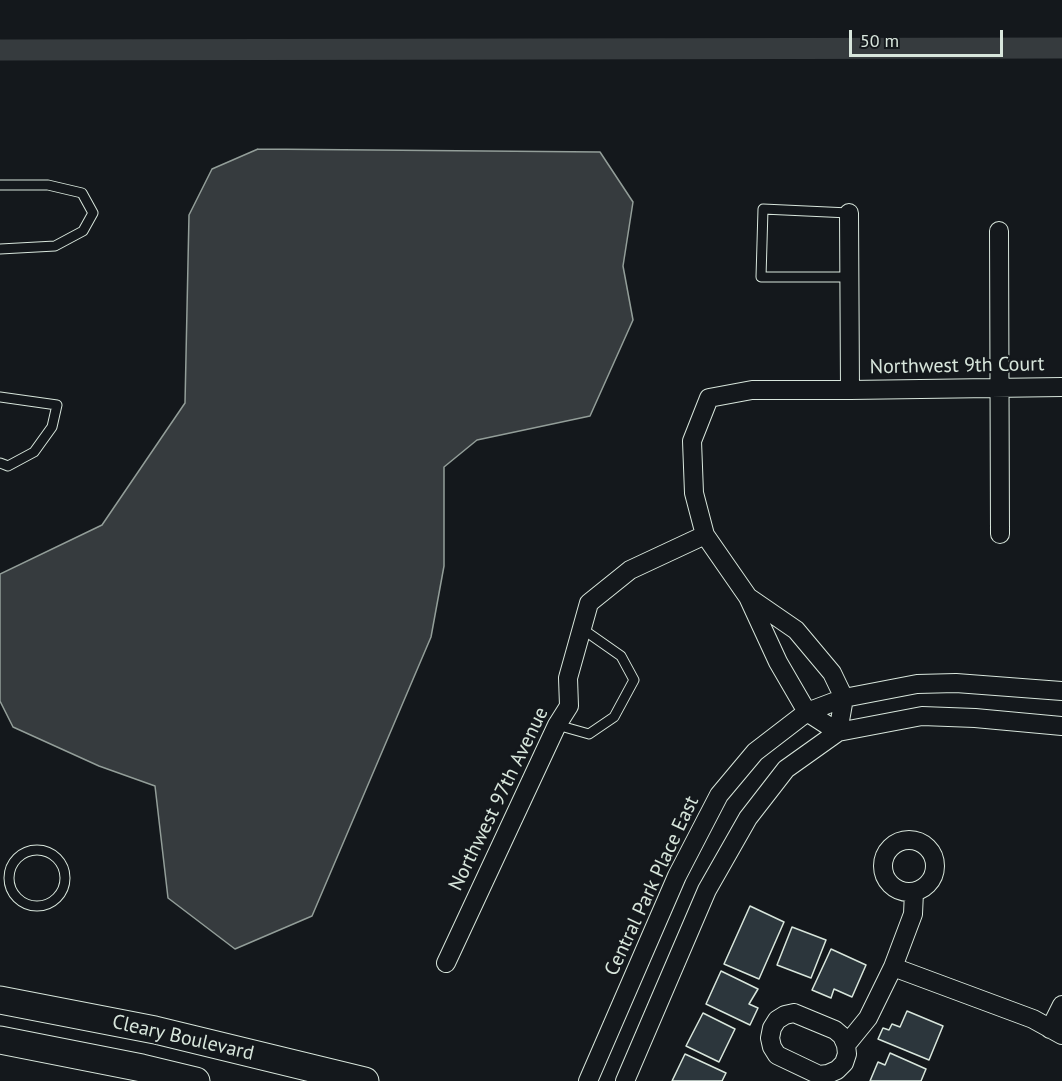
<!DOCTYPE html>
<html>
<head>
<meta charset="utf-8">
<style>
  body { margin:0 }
  #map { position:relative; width:1062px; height:1081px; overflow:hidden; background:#14181c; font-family:"PT Sans",sans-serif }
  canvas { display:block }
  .scale { position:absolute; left:849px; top:30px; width:154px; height:27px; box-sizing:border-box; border:3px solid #d8e6dc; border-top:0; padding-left:8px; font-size:18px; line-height:21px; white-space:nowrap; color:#d8e6dc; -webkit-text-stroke:4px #14181c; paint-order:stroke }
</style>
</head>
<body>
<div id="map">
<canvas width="1062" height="1081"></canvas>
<div class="scale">50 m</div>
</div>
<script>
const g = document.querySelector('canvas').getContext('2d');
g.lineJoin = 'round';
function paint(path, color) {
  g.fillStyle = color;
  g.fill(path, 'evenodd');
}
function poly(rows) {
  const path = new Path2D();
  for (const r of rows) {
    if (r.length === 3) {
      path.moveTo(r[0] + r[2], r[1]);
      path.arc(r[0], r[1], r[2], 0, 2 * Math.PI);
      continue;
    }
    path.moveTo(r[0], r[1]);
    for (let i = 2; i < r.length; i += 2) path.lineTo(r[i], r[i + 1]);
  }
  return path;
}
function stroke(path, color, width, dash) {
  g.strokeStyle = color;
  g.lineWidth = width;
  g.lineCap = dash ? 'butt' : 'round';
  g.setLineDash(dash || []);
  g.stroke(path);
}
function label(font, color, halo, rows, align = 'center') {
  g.font = font + ' "PT Sans",sans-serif';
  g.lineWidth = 4.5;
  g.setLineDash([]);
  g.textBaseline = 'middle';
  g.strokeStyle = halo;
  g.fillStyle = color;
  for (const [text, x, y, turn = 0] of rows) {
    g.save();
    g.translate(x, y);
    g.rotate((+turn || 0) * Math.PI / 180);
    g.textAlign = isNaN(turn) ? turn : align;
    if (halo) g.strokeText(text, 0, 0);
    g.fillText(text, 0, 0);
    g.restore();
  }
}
const water = poly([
  [258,149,600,152,633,202,623,266,633,320,590,416,477,440,444,467,444,566,431,637,312,916,235,949,168,898,155,786,99,766,13,727,0,701,0,574,102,525,185,403,189,215,212,169,258,149]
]);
const canal = poly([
  [0,50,1062,48]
]);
const building = poly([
  [750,906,784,922,759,979,724,964,750,906],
  [792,927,826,940,811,978,777,965,792,927],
  [831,949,866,965,852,997,834,989,831,998,812,990,831,949],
  [721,971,758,989,749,1004,758,1008,750,1025,706,1004,721,971],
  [907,1011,943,1026,929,1060,878,1039,883,1028,889,1030,892,1024,900,1027,907,1011],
  [703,1013,735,1029,719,1062,686,1046,703,1013],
  [890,1053,926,1069,921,1081,870,1081,878,1062,885,1065,890,1053],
  [685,1054,726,1073,722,1081,672,1081,685,1054]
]);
const lane = poly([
  [0,185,48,185,82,193,93,213,83,231,55,246,0,249],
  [849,213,763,209,761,277,849,277],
  [0,397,57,405,52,427,34,452,8,466,0,463],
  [557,725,589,734,614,717,634,680,621,656,581,628],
  [37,878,28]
]);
const street = poly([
  [849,213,850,390,1062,387],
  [999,231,1000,534],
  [705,535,748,597,778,662,807,712,838,732,844,698,832,673,796,630,748,597],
  [909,866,26],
  [446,963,557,725,569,706,568,678,589,603,630,570,705,535,694,493,692,441,709,398,752,390,850,390],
  [893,967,1033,1019,1062,1035],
  [794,1013,835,1030,842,1036,846,1045,847,1054,844,1063,837,1070,828,1074,819,1075,777,1055,772,1047,770,1038,772,1028,777,1020,785,1015,794,1013],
  [1050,1029,1062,1005],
  [846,1045,868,1018,893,967,913,914,914,892],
  [588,1081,677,876,719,795,755,752,807,712,844,698,917,684,956,683,1062,691],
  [625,1081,707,890,748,818,786,769,838,732,922,716,975,718,1062,726]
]);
const secondary = poly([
  [0,1000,155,1030,365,1081],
  [0,1040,142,1068,196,1081]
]);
const streetNames = [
  ["Northwest 9th Court",957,366,-1],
  ["Northwest 97th Avenue",499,799,-64],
  ["Central Park Place East",652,886,-65],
  ["Cleary Boulevard",183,1038,13]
];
paint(water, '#363b3e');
stroke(water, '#939e99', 1.5);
stroke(canal, '#363b3e', 21);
paint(building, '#2c363c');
stroke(building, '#d8e6dc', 1.5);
stroke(lane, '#d8e6dc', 11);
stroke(street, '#d8e6dc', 20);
stroke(secondary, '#d8e6dc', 29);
stroke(lane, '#14181c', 9);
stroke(street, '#14181c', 18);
stroke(secondary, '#14181c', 27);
label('20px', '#d8e6dc', '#14181c', streetNames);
</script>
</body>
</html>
